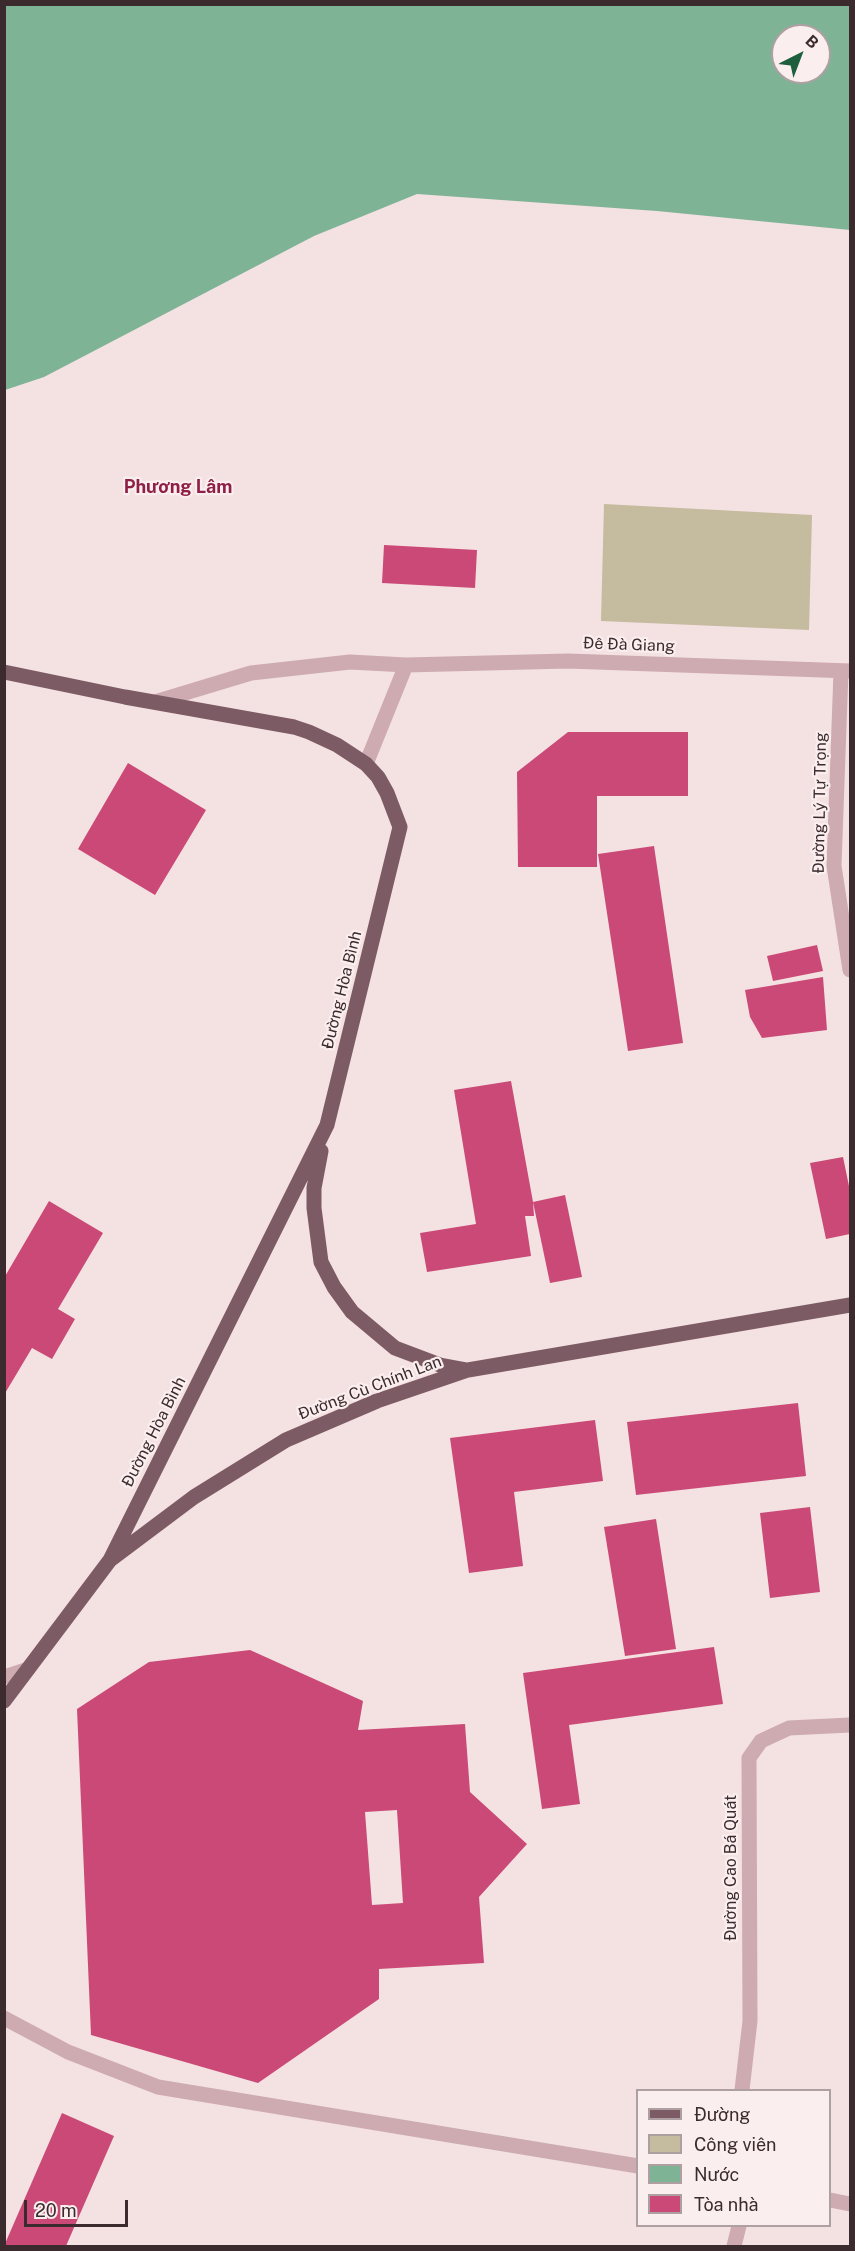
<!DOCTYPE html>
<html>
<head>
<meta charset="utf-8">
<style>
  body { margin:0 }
  #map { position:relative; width:855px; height:2251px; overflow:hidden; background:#f4e1e2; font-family:"Public Sans",sans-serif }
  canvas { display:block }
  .frame { position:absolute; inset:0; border:6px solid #3b2b2f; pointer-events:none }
  .legend { position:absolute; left:636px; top:2089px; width:195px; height:138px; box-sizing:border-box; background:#fbeeee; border:2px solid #aea0a2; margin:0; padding:8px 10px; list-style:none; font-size:18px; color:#3b2b2f }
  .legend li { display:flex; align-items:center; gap:12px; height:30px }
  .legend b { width:30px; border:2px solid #aea0a2 }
  .north { position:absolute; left:771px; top:24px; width:60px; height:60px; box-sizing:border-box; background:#fbeeee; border:2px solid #aea0a2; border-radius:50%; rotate:42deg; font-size:16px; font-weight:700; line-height:24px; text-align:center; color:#3b2b2f }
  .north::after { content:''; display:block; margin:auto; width:21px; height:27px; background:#1e5f3d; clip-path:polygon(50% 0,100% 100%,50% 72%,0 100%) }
  .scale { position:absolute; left:24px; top:2200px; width:104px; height:27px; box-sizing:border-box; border:3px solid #3b2b2f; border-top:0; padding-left:8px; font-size:18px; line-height:21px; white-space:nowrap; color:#3b2b2f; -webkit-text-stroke:4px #fbeeee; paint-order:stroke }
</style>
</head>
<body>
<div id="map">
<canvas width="855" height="2251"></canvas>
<div class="frame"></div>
<ul class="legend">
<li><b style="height:8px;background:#7d5b64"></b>Đường</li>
<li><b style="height:16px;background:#c5bb9f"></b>Công viên</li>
<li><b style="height:16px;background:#7eb396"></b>Nước</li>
<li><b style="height:16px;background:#ca4976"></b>Tòa nhà</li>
</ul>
<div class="north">B</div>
<div class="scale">20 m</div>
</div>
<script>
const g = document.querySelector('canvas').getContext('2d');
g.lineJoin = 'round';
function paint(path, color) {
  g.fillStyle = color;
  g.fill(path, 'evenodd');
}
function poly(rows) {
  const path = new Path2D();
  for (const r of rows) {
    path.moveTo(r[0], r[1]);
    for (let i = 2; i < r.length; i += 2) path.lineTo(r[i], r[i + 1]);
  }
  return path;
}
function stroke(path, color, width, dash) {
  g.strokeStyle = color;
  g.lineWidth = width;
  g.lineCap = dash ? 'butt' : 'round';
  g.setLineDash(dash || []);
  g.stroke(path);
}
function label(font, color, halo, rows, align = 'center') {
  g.font = font + ' "Public Sans",sans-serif';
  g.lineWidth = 4.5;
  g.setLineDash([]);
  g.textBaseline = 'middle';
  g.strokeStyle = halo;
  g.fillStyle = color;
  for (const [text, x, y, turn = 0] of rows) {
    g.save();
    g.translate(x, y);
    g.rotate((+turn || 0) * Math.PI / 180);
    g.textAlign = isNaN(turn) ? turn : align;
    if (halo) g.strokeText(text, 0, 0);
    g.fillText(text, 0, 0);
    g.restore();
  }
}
const green = poly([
  [604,504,812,515,809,630,601,621]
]);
const water = poly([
  [4,5,850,5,850,230,657,211,417,194,314,236,44,377,5,390],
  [783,36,819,36,819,72,783,72]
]);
const building = poly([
  [384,545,477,550,475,588,382,583],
  [568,732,688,732,688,796,597,796,597,867,518,867,517,772],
  [128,763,206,810,155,895,78,849],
  [654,846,683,1043,628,1051,598,854],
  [817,945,823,971,773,981,767,956],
  [823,977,827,1030,762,1038,750,1017,745,990],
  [511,1081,533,1202,534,1216,525,1216,531,1256,427,1272,420,1233,476,1224,454,1090],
  [843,1157,850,1191,850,1234,826,1239,810,1163],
  [565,1195,582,1277,550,1283,533,1202],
  [49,1201,103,1233,58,1309,75,1319,52,1359,32,1348,4,1395,4,1278],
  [798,1403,806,1476,636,1495,627,1422],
  [595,1420,603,1481,514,1492,523,1566,469,1573,450,1438],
  [810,1507,820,1592,770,1598,760,1513],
  [656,1519,676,1649,625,1656,604,1527],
  [714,1647,723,1704,569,1725,580,1804,542,1809,523,1673],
  [250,1650,363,1701,358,1730,465,1724,470,1792,527,1844,479,1897,484,1963,379,1969,379,1999,258,2083,91,2035,77,1709,149,1662],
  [397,1810,403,1903,372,1905,365,1812],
  [62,2113,114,2136,66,2246,4,2246]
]);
const minor = poly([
  [841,671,834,866,850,970],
  [155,702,251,673,350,662,406,665],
  [366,764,406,665,568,661,850,671],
  [4,1677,28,1669],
  [4,2018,68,2052,158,2087,638,2166],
  [742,2090,750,2021,749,1758,761,1741,789,1728,850,1725],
  [830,2200,850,2204],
  [734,2246,739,2226]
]);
const major = poly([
  [4,672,125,697,294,727,309,732,337,745,366,764,378,777,387,793,400,827,327,1125,110,1560],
  [321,1151,314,1188,314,1208,321,1262,334,1287,352,1312,395,1348,440,1365,467,1370],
  [4,1701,110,1560,194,1497,286,1440,377,1401,468,1370,850,1305]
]);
const streetNames = [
  ["Đê Đà Giang",629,645,2],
  ["Đường Lý Tự Trọng",820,803,-89],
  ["Đường Hòa Bình",342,990,-76],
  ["Đường Cù Chính Lan",370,1388,-21],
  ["Đường Hòa Bình",154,1432,-63],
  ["Đường Cao Bá Quát",731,1868,-90]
];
const neighbourhoodNames = [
  ["Phương Lâm",178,487]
];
paint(green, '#c5bb9f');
paint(water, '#7eb396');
paint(building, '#ca4976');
stroke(minor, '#cdabb0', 15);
stroke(major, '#7d5b64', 15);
label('16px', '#3b2b2f', '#fbeeee', streetNames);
label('bold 18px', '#8e2047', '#fbeeee', neighbourhoodNames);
</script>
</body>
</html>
